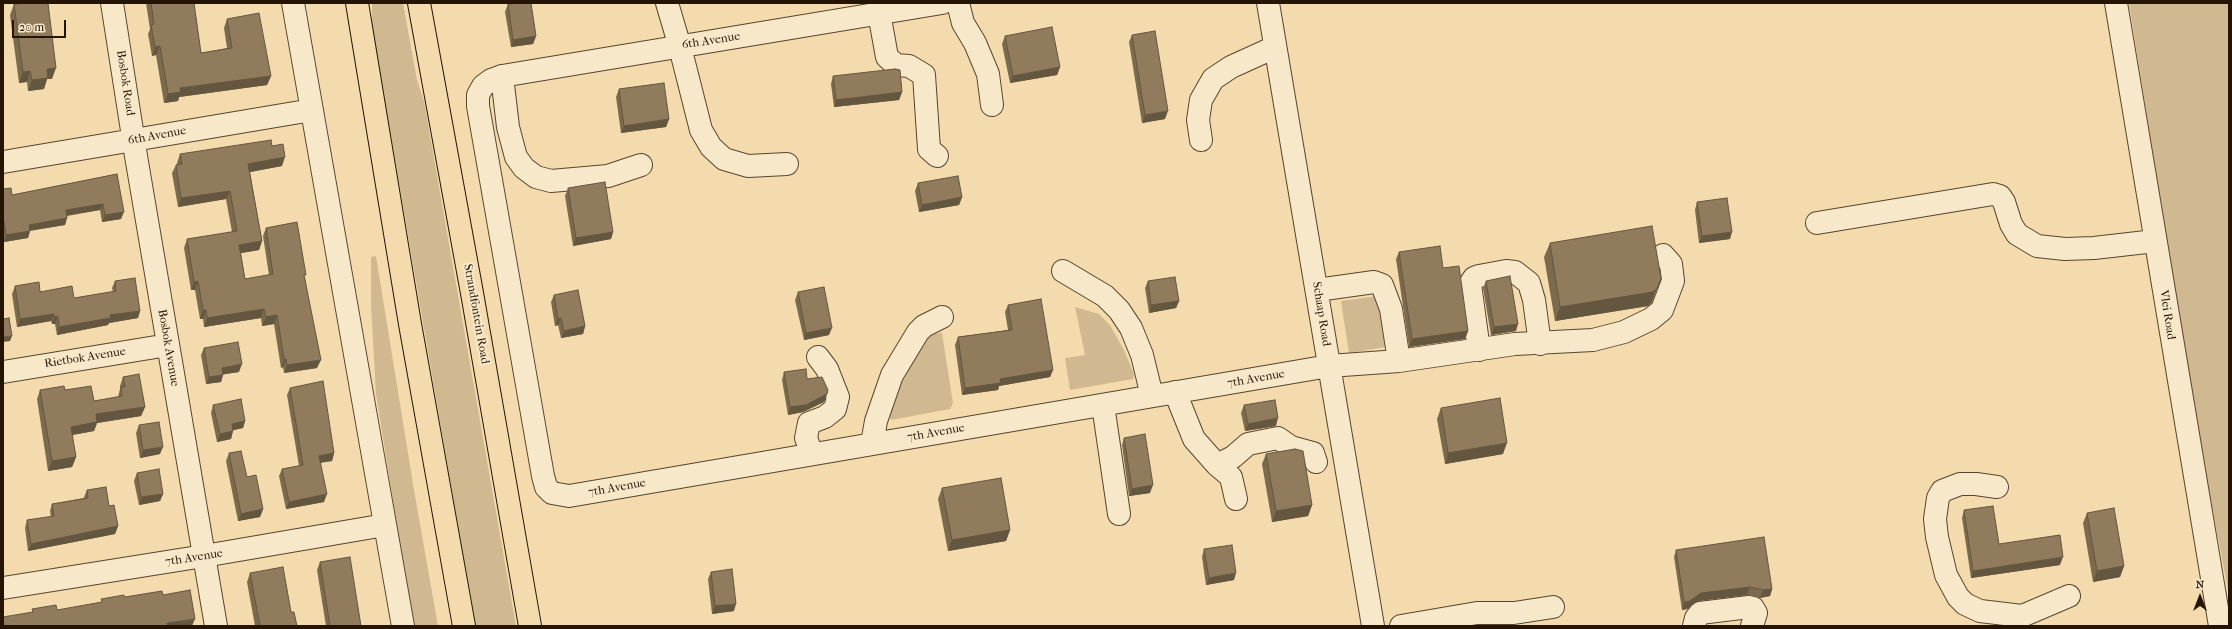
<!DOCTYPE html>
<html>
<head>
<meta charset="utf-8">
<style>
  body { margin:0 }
  #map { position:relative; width:2232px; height:629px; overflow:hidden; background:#f3dbae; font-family:"IM FELL French Canon",serif }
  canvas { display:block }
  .frame { position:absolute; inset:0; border:4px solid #251303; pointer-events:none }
  .north { position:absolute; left:2180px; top:577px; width:40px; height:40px; -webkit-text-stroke:3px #f7e8ca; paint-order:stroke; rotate:0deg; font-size:11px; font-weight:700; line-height:16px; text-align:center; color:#251303 }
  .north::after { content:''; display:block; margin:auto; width:14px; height:18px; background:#251303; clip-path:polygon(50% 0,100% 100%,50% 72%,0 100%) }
  .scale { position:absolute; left:12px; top:20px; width:54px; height:18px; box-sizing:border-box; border:2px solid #251303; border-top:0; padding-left:5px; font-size:12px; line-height:14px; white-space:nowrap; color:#251303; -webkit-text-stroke:3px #f7e8ca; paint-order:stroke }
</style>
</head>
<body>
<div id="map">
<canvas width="2232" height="629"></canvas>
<div class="frame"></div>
<div class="north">N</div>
<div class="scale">20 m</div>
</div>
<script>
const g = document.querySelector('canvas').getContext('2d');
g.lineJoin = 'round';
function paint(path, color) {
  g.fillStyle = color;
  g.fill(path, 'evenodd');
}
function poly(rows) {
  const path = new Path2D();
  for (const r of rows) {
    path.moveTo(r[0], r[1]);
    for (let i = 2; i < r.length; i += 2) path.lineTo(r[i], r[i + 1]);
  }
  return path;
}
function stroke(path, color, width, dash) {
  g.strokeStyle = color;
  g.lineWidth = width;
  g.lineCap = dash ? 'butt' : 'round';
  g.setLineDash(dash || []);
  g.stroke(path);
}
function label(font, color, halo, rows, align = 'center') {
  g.font = font + ' "IM FELL French Canon",serif';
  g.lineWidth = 4;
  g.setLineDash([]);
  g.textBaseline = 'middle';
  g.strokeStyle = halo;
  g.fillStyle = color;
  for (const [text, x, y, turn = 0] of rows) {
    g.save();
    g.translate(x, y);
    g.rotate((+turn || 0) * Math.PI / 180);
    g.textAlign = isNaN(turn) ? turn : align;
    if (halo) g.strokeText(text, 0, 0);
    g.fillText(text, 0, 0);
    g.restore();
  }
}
const green = poly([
  [372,3,403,3,417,80,424,101,516,626,475,626,372,25],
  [2129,3,2229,3,2229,595,2195,418],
  [376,256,414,490,438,626,413,626,376,394,371,305,371,257],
  [1378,296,1385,347,1349,353,1341,301],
  [1075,307,1099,314,1110,325,1124,350,1134,374,1133,379,1070,390,1065,358,1085,355],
  [942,333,953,403,950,409,891,420,889,415,892,399,907,367,928,334]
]);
const minor = poly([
  [112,3,136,156,216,626],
  [293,3,403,626],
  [667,3,680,47,701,130,711,147,724,159,748,166,787,164],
  [942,3,502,76,491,80,483,86,478,95,478,106,543,476,546,487,552,493,569,496,1329,366,1399,361,1515,344,1593,340,1624,332,1651,319,1662,310,1673,281,1671,264,1663,255],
  [958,3,963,23,975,43,988,74,992,105],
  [1268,3,1373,626],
  [2116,3,2220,626],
  [879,13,887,57,896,65,909,66,924,75,929,149,937,156],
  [502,76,508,127,516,157,524,168,536,177,551,181,608,176,641,165],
  [1201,140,1198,120,1201,100,1213,79,1231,67,1275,47],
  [3,162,312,110],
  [1817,223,1993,194,2000,196,2004,202,2011,224,2017,234,2037,246,2065,249,2094,248,2155,241],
  [1063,271,1105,296,1119,310,1131,328,1142,355,1152,396],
  [1317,290,1374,282,1382,285,1391,309,1399,361],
  [1479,350,1470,284,1474,278,1479,276,1506,271,1515,272,1529,283,1534,300,1540,344],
  [3,372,168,345],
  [1175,392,1194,439,1217,465,1231,477,1236,499],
  [1103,405,1119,514],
  [872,444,876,421,892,375,918,332,924,326,942,317],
  [812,454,806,438,809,423,825,417,835,409,838,397,827,369,818,357],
  [1217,465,1233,457,1248,444,1278,438,1291,447,1313,453,1316,462],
  [1997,487,1976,484,1960,484,1942,491,1938,498,1935,519,1937,537,1946,575,1958,597,1965,604,1980,611,2022,616,2069,596],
  [3,588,204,556,385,525],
  [1401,626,1477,613,1514,613,1553,607],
  [1694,626,1696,618,1700,613,1749,607,1753,608,1756,613,1752,626]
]);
const major = poly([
  [357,3,410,324,464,626],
  [419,3,472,293,530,626]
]);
const wall = poly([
  [146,3,194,3,201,53,227,48,224,28,227,19,271,76,267,85,179,97,178,101,164,103,156,55,152,56,148,34,150,29],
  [14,4,52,79,47,79,44,89,28,91,27,82,19,83,10,15],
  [508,4,536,36,533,44,511,47,505,12],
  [1132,35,1165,119,1142,123,1129,42],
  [1005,36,1060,67,1057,75,1010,83,1002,44],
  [833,76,902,92,899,100,834,107,831,84],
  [619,89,669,119,666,127,621,133,616,97],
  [272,146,282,166,250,172,262,241,259,250,241,253,245,279,269,275,263,236,266,228,305,278,317,368,284,373,283,367,281,368,274,324,262,326,261,318,204,327,203,319,200,319,195,290,191,290,184,248,187,239,232,232,226,199,178,207,172,173,176,165,177,164,177,163,180,154],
  [117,174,121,219,102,222,100,210,67,216,65,225,30,231,28,238,4,242,3,237,3,189,12,195],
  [918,183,962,197,959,205,919,212,915,191],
  [568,188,613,232,611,239,573,246,565,196],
  [1697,202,1730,239,1699,243,1695,210],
  [1550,243,1652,302,1648,306,1555,321,1544,257],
  [1399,252,1443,268,1468,331,1465,339,1409,347,1396,259],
  [115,281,140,311,138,318,109,323,108,325,57,335,55,324,52,324,51,321,17,327,12,294,15,286,74,298,113,292,112,288],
  [1148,281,1179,301,1176,308,1149,313,1145,288],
  [1486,281,1516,331,1491,335,1483,288],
  [798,292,829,335,804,340,795,300],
  [554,295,585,326,583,334,561,338,558,325,555,326,551,302],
  [1008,305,1053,370,1050,377,999,386,998,390,962,395,955,345,958,337,1008,330,1005,312],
  [204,348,239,372,223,374,221,382,206,384,201,355],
  [784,372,807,379,827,394,824,402,803,412,788,415,782,380],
  [123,377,145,407,141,416,97,423,94,431,72,435,76,457,72,467,48,471,37,399,40,390,65,390,94,401,118,397,120,389,120,386],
  [290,388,334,453,332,461,320,463,324,502,286,509,279,476,282,469,299,466,287,395],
  [213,405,245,421,243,428,233,430,231,439,217,442,211,413],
  [1244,405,1276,426,1245,431,1241,413],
  [1441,408,1503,454,1445,464,1437,419],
  [139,425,160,454,140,458,136,433],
  [1124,438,1150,493,1129,496,1122,445],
  [229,453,263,509,260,517,238,521,226,461],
  [1266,454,1312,505,1308,516,1272,522,1262,464],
  [137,473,163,494,160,501,139,505,134,481],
  [942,488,1010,530,1006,541,948,551,938,499],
  [87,490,109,506,118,526,115,534,28,551,25,528,27,520,51,517,50,511,52,504,84,498,84,497],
  [1964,510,1999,544,2060,565,1971,578,1962,518],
  [2087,513,2124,566,2120,577,2093,582,2083,523],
  [1204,549,1234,580,1206,585,1202,557],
  [1676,550,1772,589,1770,596,1760,598,1747,595,1698,601,1687,609,1682,610,1674,557],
  [320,562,361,626,326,626,317,570],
  [711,572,734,611,712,614,708,579],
  [250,573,291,612,297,626,255,626,247,582]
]);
const shadedWall = poly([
  [536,36,533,44,511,47,513,40],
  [160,46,156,55,152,56,155,47],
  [1060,67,1057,75,1010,83,1013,76],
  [56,68,52,79,47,79,44,89,28,91,32,80,47,69],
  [30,71,27,82,19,83,23,72],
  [271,76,267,85,179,97,178,101,164,103,168,94,180,88],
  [902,92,899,100,834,107,836,100],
  [1168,111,1165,119,1142,123,1145,115],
  [669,119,666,127,621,133,624,126],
  [285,157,282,166,245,173,248,164],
  [230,191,226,199,178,207,181,198],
  [962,197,959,205,919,212,922,205],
  [103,204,100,210,63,216,66,210],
  [124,212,121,219,102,222,105,215],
  [67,218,65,225,26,231,29,225],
  [30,231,28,238,4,242,6,235],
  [613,232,611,239,573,246,576,238],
  [1732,232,1730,239,1699,243,1702,236],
  [262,241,259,250,236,254,239,245],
  [1661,278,1652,302,1648,306,1555,321,1560,307],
  [198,281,195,290,191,290,194,282],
  [1179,301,1176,308,1149,313,1151,305],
  [264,309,261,318,204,327,207,318],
  [203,310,206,310,203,319,200,319],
  [140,311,138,318,109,323,108,325,57,335,59,327,110,315],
  [54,314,51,321,17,327,20,319],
  [277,315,274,324,262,326,266,317],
  [58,316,55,324,52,324,54,317],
  [561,318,558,325,555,326,558,319],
  [1518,324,1516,331,1491,335,1494,327],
  [585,326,583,334,561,338,564,331],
  [832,328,829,335,804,340,806,333],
  [1468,331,1465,339,1409,347,1412,339],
  [12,336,10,341,3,342,3,337],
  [284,359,286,359,283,367,281,368],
  [321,360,317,368,284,373,287,365],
  [242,364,239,372,220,375,222,368],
  [1053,370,1050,377,999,386,998,390,962,395,965,388,1000,379],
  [223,375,221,382,206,384,209,377],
  [827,394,824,402,803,412,788,415,790,407],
  [145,407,141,416,97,423,94,431,67,436,71,427,96,414],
  [1278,418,1276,426,1245,431,1248,424],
  [245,421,243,428,229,431,232,424],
  [233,431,231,439,217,442,220,434],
  [1507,443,1503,454,1445,464,1448,453],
  [163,447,160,454,140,458,143,450],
  [334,453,332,461,316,463,319,456],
  [76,457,72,467,48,471,52,461],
  [1153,485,1150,493,1129,496,1132,489],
  [163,494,160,501,139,505,141,497],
  [327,494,324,502,286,509,289,502],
  [1312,505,1308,516,1272,522,1276,511],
  [263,509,260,517,238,521,241,514],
  [118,526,115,534,28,551,31,544],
  [1010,530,1006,541,948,551,952,540],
  [2063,557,2060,565,1971,578,1973,571],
  [2124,566,2120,577,2093,582,2097,571],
  [1236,573,1234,580,1206,585,1209,578],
  [1750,587,1747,595,1698,601,1687,609,1682,610,1684,602,1701,593],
  [1772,589,1770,596,1760,598,1763,590],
  [736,604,734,611,712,614,715,606],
  [195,619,192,626,166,626,167,623]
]);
const building = poly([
  [26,3,48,3,56,68,47,69,48,78,32,80,30,71,23,72,14,4,26,3],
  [151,3,194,3,201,53,232,48,227,19,259,13,271,76,180,88,181,92,168,94,160,46,155,47,151,25,154,24,151,3],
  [516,3,531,3,536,36,513,40,508,4,516,3],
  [1052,27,1060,67,1013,76,1005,36,1052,27],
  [1155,31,1168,111,1145,115,1132,35,1155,31],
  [895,69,900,70,902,92,836,100,833,76,895,69],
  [664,83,669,119,624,126,619,89,664,83],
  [271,140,272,146,283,144,285,157,248,164,262,241,239,245,245,279,273,274,266,228,297,222,306,275,304,275,321,360,287,365,286,359,284,359,277,315,266,317,264,309,207,318,206,310,203,310,198,281,194,282,187,239,237,231,230,191,181,198,176,165,182,164,180,154,271,140],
  [117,174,124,212,105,215,103,204,66,210,67,218,29,225,30,231,6,235,3,216,3,189,11,188,12,195,117,174],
  [958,176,962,197,922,205,918,183,958,176],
  [605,182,613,232,576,238,568,188,605,182],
  [1727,198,1732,232,1702,236,1697,202,1727,198],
  [1652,226,1661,278,1657,289,1653,292,1560,307,1550,243,1652,226],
  [1440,246,1443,268,1459,266,1468,331,1412,339,1399,252,1440,246],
  [1510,276,1518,324,1494,327,1486,281,1510,276],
  [1175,277,1179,301,1151,305,1148,281,1175,277],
  [135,278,140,311,110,315,111,318,59,327,58,316,54,317,54,314,20,319,15,286,39,282,40,292,72,286,74,298,116,291,115,281,135,278],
  [824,287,832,328,806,333,798,292,824,287],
  [578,290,585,326,564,331,561,318,558,319,554,295,578,290],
  [1041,299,1053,370,1000,379,1001,383,965,388,958,337,1012,330,1008,305,1041,299],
  [9,318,12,336,3,337,3,319,9,318],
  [238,342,242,364,222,368,223,375,209,377,204,348,238,342],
  [806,369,807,379,822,377,828,390,827,394,806,405,790,407,784,372,806,369],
  [139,374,145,407,96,414,97,422,71,427,76,457,52,461,40,390,64,386,65,390,91,386,94,401,122,396,121,387,125,387,123,377,139,374],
  [323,381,334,453,319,456,327,494,289,502,282,469,303,465,290,388,323,381],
  [1500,398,1507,443,1448,453,1441,408,1500,398],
  [241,399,245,421,232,424,233,431,220,434,213,405,241,399],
  [1275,400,1278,418,1248,424,1244,405,1275,400],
  [159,422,163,447,143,450,139,425,159,422],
  [1145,434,1153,485,1132,489,1124,438,1145,434],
  [1295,449,1303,451,1312,505,1276,511,1266,454,1295,449],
  [241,451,247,477,256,475,263,509,241,514,229,453,241,451],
  [159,469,163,494,141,497,137,473,159,469],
  [1001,478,1010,530,952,540,942,488,1001,478],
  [106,487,109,506,114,505,118,526,31,544,27,520,54,516,52,504,88,498,87,490,106,487],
  [1993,506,1999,544,2060,535,2063,557,1973,571,1964,510,1993,506],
  [2114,508,2124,566,2097,571,2087,513,2114,508],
  [1764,537,1772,589,1763,590,1750,587,1701,593,1690,601,1684,602,1676,550,1764,537],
  [1232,545,1236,573,1209,578,1204,549,1232,545],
  [350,557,361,626,330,626,320,562,350,557],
  [283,567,291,612,294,612,297,626,260,626,250,573,283,567],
  [732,569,736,604,715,606,711,572,732,569],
  [190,590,195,619,167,623,168,626,3,626,3,617,33,612,32,609,56,605,57,610,102,602,101,599,124,595,125,597,162,591,163,595,190,590]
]);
const streetNames = [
  ["6th Avenue",711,41,-9],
  ["Bosbok Road",125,83,81],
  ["6th Avenue",157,136,-10],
  ["Strandfontein Road",476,314,80],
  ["Schaap Road",1321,314,81],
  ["Vlei Road",2167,315,81],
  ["Bosbok Avenue",168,348,80],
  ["Rietbok Avenue",85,358,-9],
  ["7th Avenue",1256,379,-10],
  ["7th Avenue",936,433,-10],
  ["7th Avenue",617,488,-10],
  ["7th Avenue",194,558,-9]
];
paint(green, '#d0b991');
stroke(minor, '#58452e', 24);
stroke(major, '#251303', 24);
stroke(minor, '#f7e8ca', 22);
stroke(major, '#f3dbae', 22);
paint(wall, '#7c6a4f');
paint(shadedWall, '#655640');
paint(building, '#907b5c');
stroke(building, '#655640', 1);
label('12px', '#251303', '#f7e8ca', streetNames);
</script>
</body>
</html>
